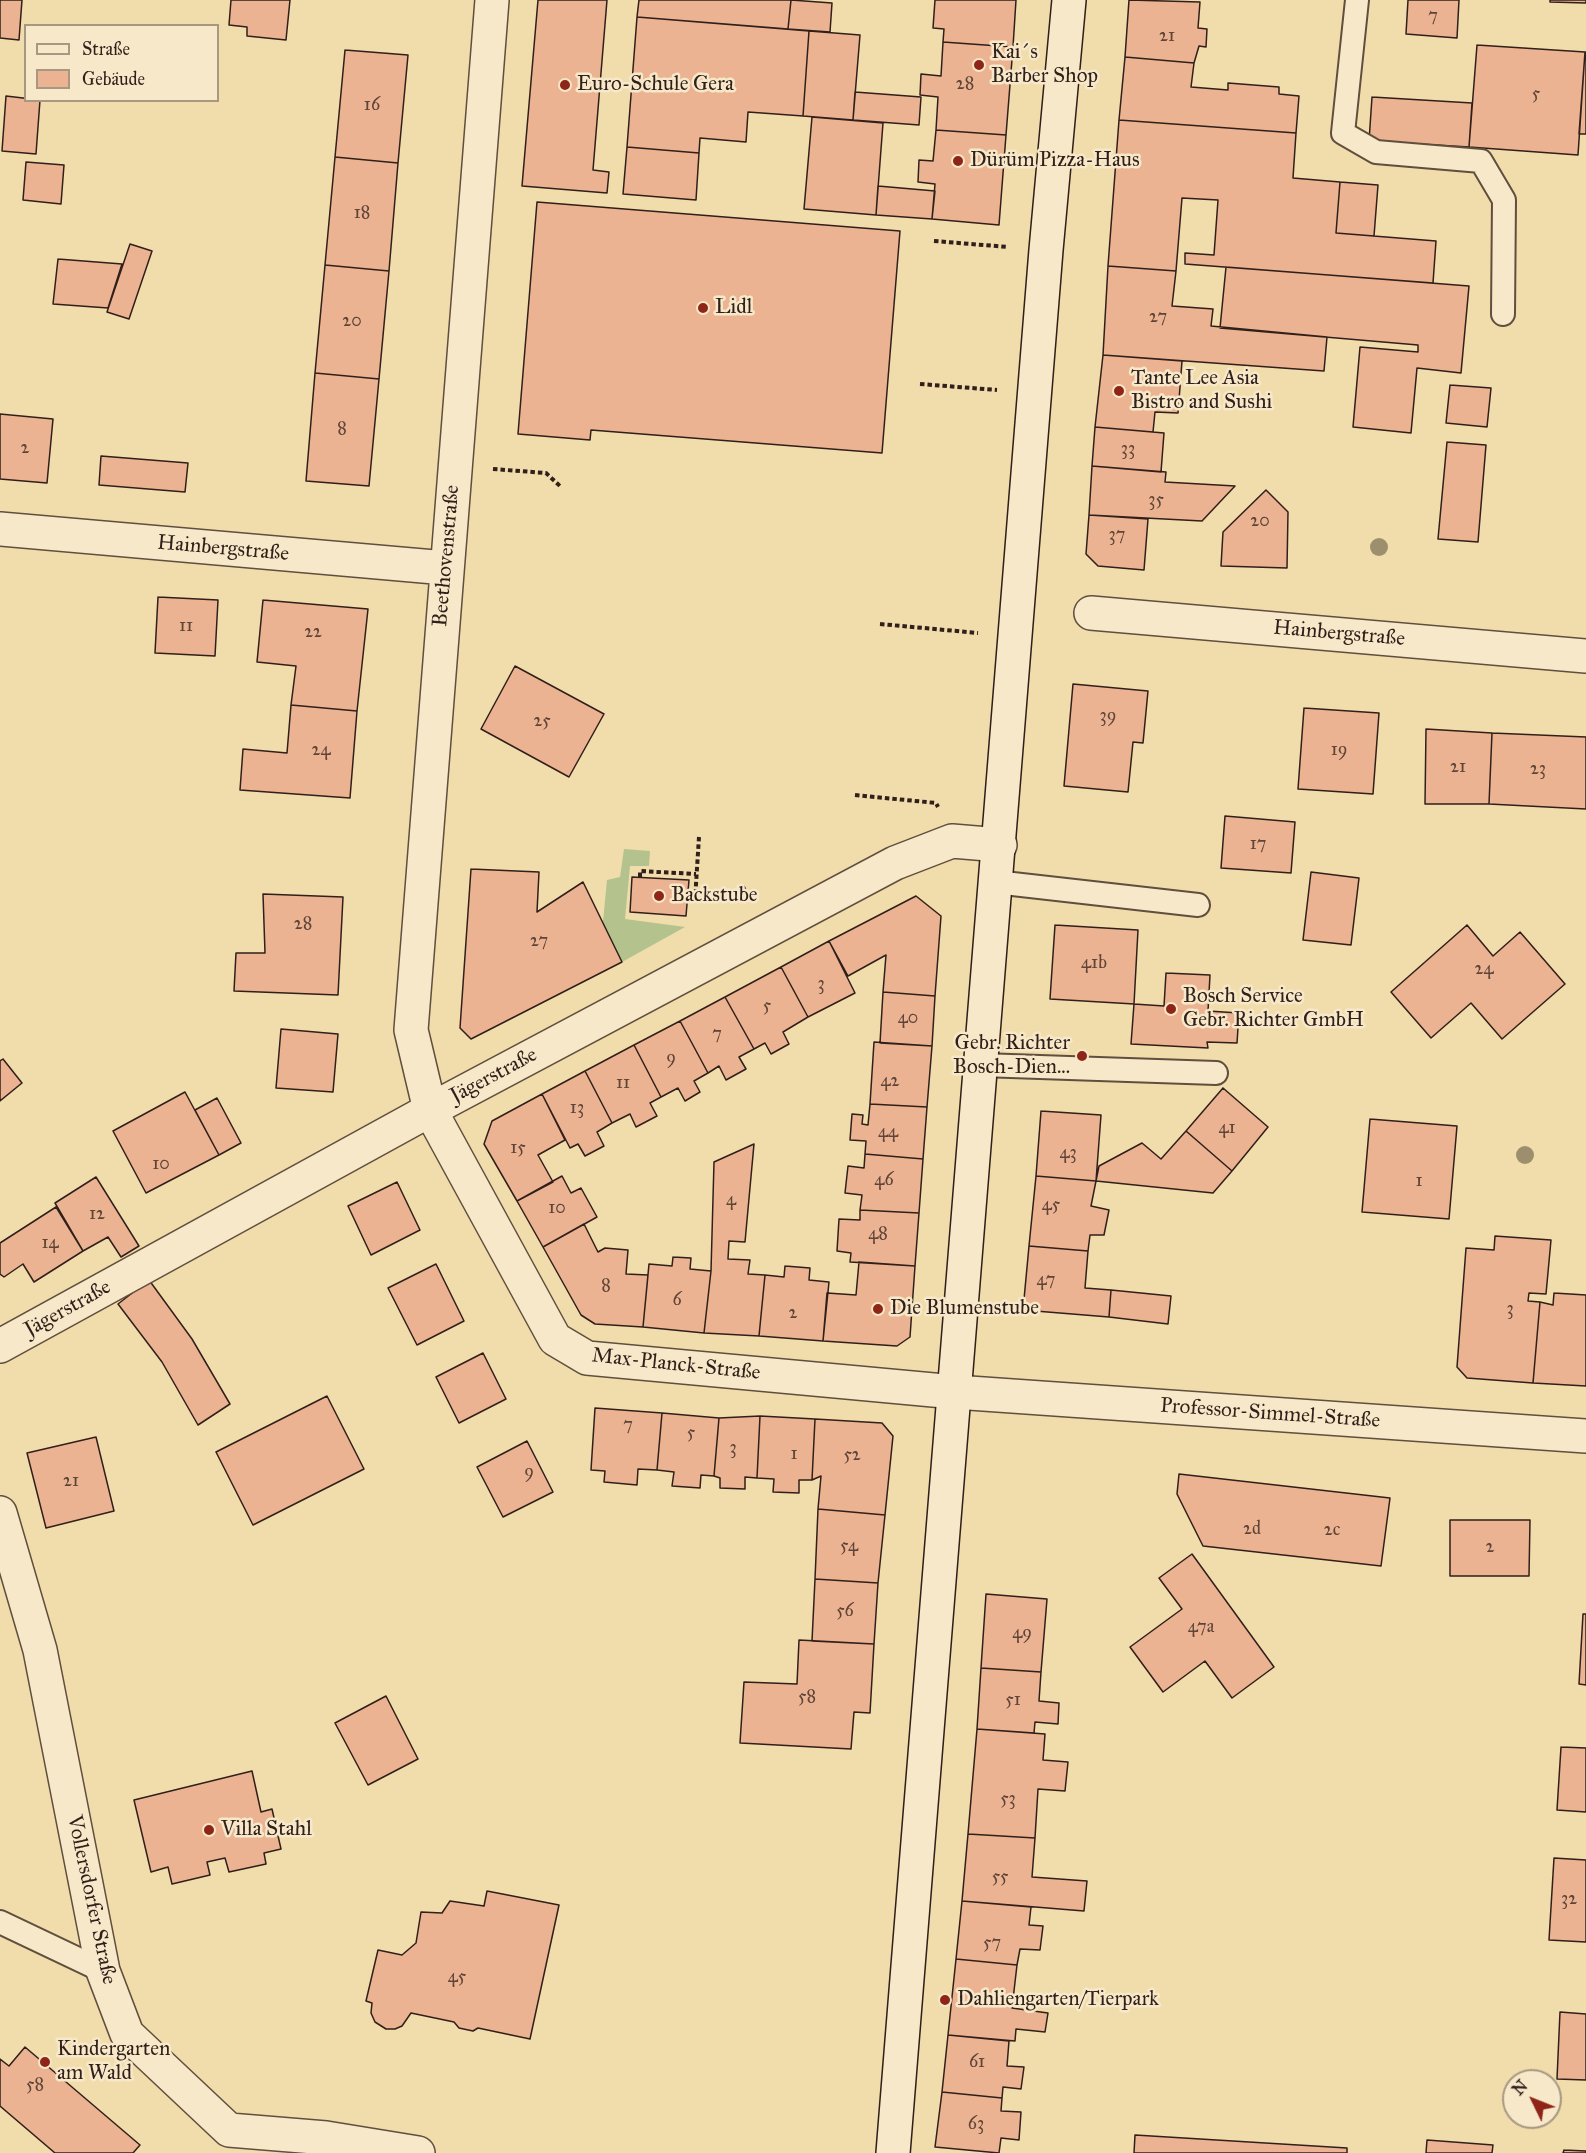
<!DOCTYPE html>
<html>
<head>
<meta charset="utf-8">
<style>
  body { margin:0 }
  #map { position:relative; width:1586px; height:2153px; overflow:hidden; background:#f1dcab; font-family:"IM FELL Great Primer",serif }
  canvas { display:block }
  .legend { position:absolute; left:24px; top:24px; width:195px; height:78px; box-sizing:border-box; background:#f6e8c8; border:2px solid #a79882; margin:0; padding:8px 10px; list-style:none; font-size:18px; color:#301f1a }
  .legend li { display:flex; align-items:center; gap:12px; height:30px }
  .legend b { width:30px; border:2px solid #a79882 }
  .north { position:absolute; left:1502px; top:2069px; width:60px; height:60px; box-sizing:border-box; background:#f6e8c8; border:2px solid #a79882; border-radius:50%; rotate:313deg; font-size:16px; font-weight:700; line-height:24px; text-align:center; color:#301f1a }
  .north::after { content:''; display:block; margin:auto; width:21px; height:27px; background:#8f2418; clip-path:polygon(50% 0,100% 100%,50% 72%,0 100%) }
</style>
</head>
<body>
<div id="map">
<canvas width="1586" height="2153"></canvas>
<ul class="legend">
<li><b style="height:8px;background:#f6e8c8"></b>Straße</li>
<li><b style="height:16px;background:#ebb391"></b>Gebäude</li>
</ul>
<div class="north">N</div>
</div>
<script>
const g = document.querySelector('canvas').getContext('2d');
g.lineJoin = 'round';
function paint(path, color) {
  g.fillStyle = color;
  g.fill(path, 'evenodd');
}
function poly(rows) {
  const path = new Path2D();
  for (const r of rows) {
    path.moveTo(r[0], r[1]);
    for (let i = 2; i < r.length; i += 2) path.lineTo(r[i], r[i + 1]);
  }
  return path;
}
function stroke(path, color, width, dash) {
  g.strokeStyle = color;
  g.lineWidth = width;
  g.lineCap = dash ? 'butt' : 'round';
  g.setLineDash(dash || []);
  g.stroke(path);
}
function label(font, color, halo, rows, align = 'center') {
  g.font = font + ' "IM FELL Great Primer",serif';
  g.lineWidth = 5;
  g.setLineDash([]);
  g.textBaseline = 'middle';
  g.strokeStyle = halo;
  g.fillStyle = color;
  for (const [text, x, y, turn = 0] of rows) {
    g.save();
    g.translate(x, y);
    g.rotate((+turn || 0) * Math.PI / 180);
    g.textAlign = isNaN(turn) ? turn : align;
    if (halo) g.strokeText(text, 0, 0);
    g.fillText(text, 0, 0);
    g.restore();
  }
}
const green = poly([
  [624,849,650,851,649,866,630,866,625,919,685,927,622,962,603,922,607,880,620,877]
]);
const building = poly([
  [0,0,22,0,19,40,0,38,0,0],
  [231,0,290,0,286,40,247,36,247,27,229,25,231,0],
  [538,0,607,0,593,170,609,172,607,193,522,186,538,0],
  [639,0,791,0,788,29,637,17,639,0],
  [791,0,832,3,830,32,788,29,791,0],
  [935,0,1016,0,1013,47,943,42,944,29,933,28,935,0],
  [1129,0,1200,2,1198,28,1207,29,1206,47,1199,46,1194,63,1125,57,1129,0],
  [1408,0,1459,0,1457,38,1406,34,1408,0],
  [1550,0,1586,0,1586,3,1550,2,1550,0],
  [637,17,809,31,803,116,748,112,746,142,700,138,699,153,627,147,637,17],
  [809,31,860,35,853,120,803,116,809,31],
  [943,42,1013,47,1006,135,936,130,938,97,920,95,921,74,941,76,943,42],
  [1477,45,1585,52,1578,155,1469,147,1477,45],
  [345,50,408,55,398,163,335,157,345,50],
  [1585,52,1586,52,1586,134,1579,134,1585,52],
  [1125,57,1194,63,1191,87,1228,90,1228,83,1279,87,1279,94,1299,96,1296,133,1119,120,1125,57],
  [855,92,921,97,919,125,853,120,855,92],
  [6,96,40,100,36,154,2,151,6,96],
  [1372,97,1472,103,1469,147,1369,141,1372,97],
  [812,117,883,123,876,215,804,209,812,117],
  [1119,120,1296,133,1293,178,1340,182,1336,233,1436,241,1433,283,1185,264,1185,253,1214,255,1218,200,1182,198,1176,271,1108,266,1119,120],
  [936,130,1006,135,999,225,932,219,935,184,918,182,919,160,933,161,936,130],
  [627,147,699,153,696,200,623,194,627,147],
  [335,157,398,163,389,271,325,265,335,157],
  [26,162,64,165,61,204,23,200,26,162],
  [1340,182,1378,185,1374,236,1336,233,1340,182],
  [878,186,935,191,932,219,876,215,878,186],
  [537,202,900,231,882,453,591,430,590,440,518,434,537,202],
  [130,244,152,251,129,319,107,312,130,244],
  [58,259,122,264,108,308,53,304,58,259],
  [325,265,389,271,379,379,315,373,325,265],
  [1108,266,1176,271,1172,306,1213,309,1211,326,1327,337,1324,371,1103,355,1108,266],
  [1226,267,1469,286,1461,373,1417,368,1411,433,1353,427,1360,347,1418,352,1418,345,1220,328,1226,267],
  [1103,355,1182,361,1178,413,1155,412,1153,432,1095,427,1103,355],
  [315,373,379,379,369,486,306,481,315,373],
  [1450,385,1491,388,1487,427,1446,423,1450,385],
  [0,414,53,419,47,483,0,479,0,414],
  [1095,427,1164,433,1161,472,1092,466,1095,427],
  [1447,442,1486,445,1478,542,1438,539,1447,442],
  [101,456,188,463,185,492,99,485,101,456],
  [1092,466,1166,472,1165,482,1235,486,1202,521,1089,515,1092,466],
  [1266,490,1288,512,1287,568,1221,566,1223,532,1266,490],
  [1089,515,1148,519,1144,570,1098,566,1086,554,1089,515],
  [158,597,218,600,215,656,155,653,158,597],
  [263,600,368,609,357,711,291,705,296,666,257,662,263,600],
  [515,666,604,714,569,777,481,729,515,666],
  [1073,684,1148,691,1143,743,1133,742,1128,792,1064,786,1073,684],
  [291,705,357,711,350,798,240,790,243,749,287,753,291,705],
  [1304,708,1379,713,1373,794,1298,789,1304,708],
  [1426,729,1492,733,1489,804,1425,804,1426,729],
  [1492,733,1586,737,1586,809,1489,804,1492,733],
  [1225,816,1295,822,1291,873,1221,868,1225,816],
  [471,869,539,872,537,912,583,882,622,962,471,1039,460,1028,471,869],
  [1311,872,1359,878,1351,945,1303,940,1311,872],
  [632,877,689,880,686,916,630,912,632,877],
  [263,894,343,897,338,995,234,991,236,953,265,953,263,894],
  [916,896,941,916,935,996,883,992,886,955,848,976,829,941,916,896],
  [1055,925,1138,930,1134,1004,1050,999,1055,925],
  [1467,925,1493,956,1520,932,1565,984,1502,1039,1471,1003,1431,1038,1391,992,1467,925],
  [829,941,855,993,808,1017,781,967,829,941],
  [781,967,808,1017,783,1032,789,1044,771,1054,765,1043,754,1049,725,997,781,967],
  [1166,973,1210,975,1208,1011,1239,1013,1237,1043,1207,1042,1208,1048,1131,1044,1134,1004,1164,1006,1166,973],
  [883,992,935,996,932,1046,880,1043,883,992],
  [725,997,754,1049,739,1057,746,1069,726,1080,719,1066,708,1073,680,1021,725,997],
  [680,1021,708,1073,694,1081,700,1092,685,1101,678,1088,661,1097,634,1045,680,1021],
  [281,1029,338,1034,333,1092,276,1088,281,1029],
  [874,1042,932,1046,927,1107,870,1104,874,1042],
  [634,1045,661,1097,650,1103,657,1116,636,1127,630,1114,612,1123,585,1071,634,1045],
  [3,1059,22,1083,0,1101,0,1061,3,1059],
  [585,1071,612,1123,597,1132,604,1146,585,1156,578,1144,570,1148,542,1094,585,1071],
  [1223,1088,1268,1127,1232,1171,1186,1131,1223,1088],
  [185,1092,219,1155,146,1193,113,1131,185,1092],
  [542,1094,565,1140,538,1155,553,1182,517,1201,484,1144,492,1121,542,1094],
  [217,1098,241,1143,219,1155,195,1110,217,1098],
  [870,1104,927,1107,923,1159,865,1154,866,1141,850,1140,852,1114,863,1115,862,1124,868,1125,870,1104],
  [1041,1111,1101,1115,1096,1181,1036,1176,1041,1111],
  [1370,1119,1457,1126,1449,1219,1362,1212,1370,1119],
  [1186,1131,1232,1171,1213,1193,1096,1181,1099,1166,1142,1143,1161,1159,1186,1131],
  [754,1144,745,1242,729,1241,728,1259,750,1260,748,1274,765,1275,759,1336,704,1333,711,1271,714,1162,754,1144],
  [865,1154,923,1159,919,1213,860,1210,862,1195,845,1193,848,1166,864,1168,865,1154],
  [562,1176,571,1193,581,1188,597,1217,543,1247,517,1201,562,1176],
  [1036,1176,1096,1181,1091,1206,1109,1210,1104,1235,1090,1235,1088,1251,1029,1246,1036,1176],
  [96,1177,139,1246,121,1257,108,1237,83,1251,55,1203,96,1177],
  [397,1182,420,1230,371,1255,348,1206,397,1182],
  [56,1207,83,1251,34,1282,23,1264,4,1277,0,1274,0,1243,56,1207],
  [860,1210,919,1213,915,1266,850,1262,851,1253,837,1251,839,1219,860,1220,860,1210],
  [584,1224,598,1252,605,1248,628,1250,626,1274,648,1275,643,1327,595,1324,581,1315,543,1247,584,1224],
  [1495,1236,1551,1240,1546,1294,1529,1293,1528,1301,1540,1302,1533,1383,1467,1378,1457,1367,1466,1248,1494,1250,1495,1236],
  [1029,1246,1088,1251,1085,1288,1111,1290,1109,1317,1023,1310,1029,1246],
  [673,1257,691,1258,690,1269,711,1271,704,1333,643,1327,649,1264,672,1266,673,1257],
  [859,1262,915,1266,910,1337,897,1346,823,1341,827,1293,856,1295,859,1262],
  [436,1264,464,1321,417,1345,388,1288,436,1264],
  [785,1266,810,1268,809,1280,829,1282,823,1341,759,1336,765,1275,784,1277,785,1266],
  [149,1280,192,1339,230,1404,198,1425,162,1362,118,1304,149,1280],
  [1111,1290,1171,1296,1168,1324,1109,1317,1111,1290],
  [1554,1293,1586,1295,1586,1386,1533,1383,1540,1302,1553,1305,1554,1293],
  [483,1353,506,1399,459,1423,436,1377,483,1353],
  [327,1396,364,1469,253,1525,216,1452,327,1396],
  [595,1408,662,1413,657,1470,638,1469,637,1485,604,1482,605,1471,591,1470,595,1408],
  [662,1413,719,1418,714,1476,701,1475,700,1488,672,1486,674,1472,657,1470,662,1413],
  [760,1416,815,1419,812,1480,799,1480,799,1493,773,1492,774,1479,757,1478,760,1416],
  [760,1416,757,1478,745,1477,745,1489,720,1488,720,1478,714,1476,719,1418,760,1416],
  [815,1419,882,1423,893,1436,885,1515,818,1509,821,1476,812,1480,815,1419],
  [96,1437,114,1511,46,1528,27,1453,96,1437],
  [527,1441,553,1492,503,1517,477,1467,527,1441],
  [1179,1474,1390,1498,1381,1566,1203,1546,1177,1494,1179,1474],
  [818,1509,885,1515,878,1583,815,1579,818,1509],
  [1450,1520,1530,1520,1529,1576,1450,1576,1450,1520],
  [1192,1554,1274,1667,1232,1698,1205,1661,1163,1692,1130,1647,1182,1609,1159,1578,1192,1554],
  [815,1579,878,1583,874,1644,812,1641,815,1579],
  [986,1594,1047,1599,1041,1672,981,1668,986,1594],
  [1583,1614,1586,1614,1586,1685,1579,1684,1583,1614],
  [799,1640,874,1644,870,1713,854,1712,851,1749,740,1743,744,1682,797,1684,799,1640],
  [981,1668,1041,1672,1039,1701,1059,1703,1058,1724,1035,1722,1034,1733,977,1729,981,1668],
  [386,1696,418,1759,368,1785,335,1723,386,1696],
  [977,1729,1045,1734,1043,1760,1068,1762,1065,1791,1038,1789,1035,1838,968,1834,977,1729],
  [1561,1747,1586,1748,1586,1812,1557,1810,1561,1747],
  [252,1771,261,1812,272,1809,281,1849,264,1853,266,1864,229,1872,225,1858,207,1862,210,1875,172,1884,168,1867,151,1872,134,1800,252,1771],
  [968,1834,1035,1838,1032,1877,1087,1881,1084,1911,962,1901,968,1834],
  [1554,1858,1586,1860,1586,1942,1549,1940,1554,1858],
  [487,1891,559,1905,530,2039,478,2028,473,2031,459,2028,454,2022,411,2013,402,2026,395,2029,386,2029,375,2022,371,2013,372,2003,366,2001,378,1950,402,1955,416,1943,421,1912,442,1913,450,1901,484,1906,487,1891],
  [962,1901,1031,1907,1029,1925,1043,1926,1040,1950,1020,1949,1017,1965,956,1959,962,1901],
  [956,1959,1017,1965,1012,2008,1048,2013,1045,2032,1016,2029,1015,2041,948,2035,956,1959],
  [1560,2012,1586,2014,1586,2080,1557,2079,1560,2012],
  [948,2035,1009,2041,1007,2066,1024,2067,1021,2089,1003,2087,1002,2098,942,2092,948,2035],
  [25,2047,140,2145,133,2153,55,2153,0,2106,0,2059,9,2066,25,2047],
  [942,2092,1002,2098,1001,2111,1021,2112,1019,2140,1001,2138,999,2153,935,2147,942,2092],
  [1135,2135,1347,2148,1347,2153,1134,2153,1135,2135],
  [1427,2140,1493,2145,1492,2153,1426,2153,1427,2140],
  [1564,2150,1586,2151,1586,2153,1563,2153,1564,2150]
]);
const path = poly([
  [934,241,1008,247],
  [920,384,997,390],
  [493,469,546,473,561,487],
  [880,624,978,633],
  [855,795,936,803,938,807],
  [699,837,695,900,719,901,747,886],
  [640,877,640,871,696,874]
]);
const service = poly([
  [1357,0,1343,133,1376,152,1481,161,1504,200,1503,314],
  [995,882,1198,905],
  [981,1065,1216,1073],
  [0,1922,103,1971]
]);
const minor = poly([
  [492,0,411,1030,430,1110,555,1339,587,1358,955,1392,1586,1436],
  [0,529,446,568],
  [1091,613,1586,656],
  [0,1346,430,1110,895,863,952,841,1000,845],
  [0,1513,40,1650,103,1971,127,2034,229,2130,326,2138,418,2153]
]);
const secondary = poly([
  [893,2153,1046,250,1069,0]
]);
const trees = [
  [1379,547],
  [1525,1155]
];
const markers = [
  [979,65,6,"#8f2418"],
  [565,85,6,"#8f2418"],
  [958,161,6,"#8f2418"],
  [703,308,6,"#8f2418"],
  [1119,391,6,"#8f2418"],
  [659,896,6,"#8f2418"],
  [1171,1009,6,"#8f2418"],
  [1082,1056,6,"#8f2418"],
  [878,1309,6,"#8f2418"],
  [209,1830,6,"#8f2418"],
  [945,2000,6,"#8f2418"],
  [45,2062,6,"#8f2418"]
];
const numberNames = [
  ["7",1433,17],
  ["21",1167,37],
  ["28",965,85],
  ["5",1536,95],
  ["16",372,106],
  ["18",362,214],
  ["27",1158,318],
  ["20",352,322],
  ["8",342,430],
  ["2",25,449],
  ["33",1128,450],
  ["35",1156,501],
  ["20",1260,522],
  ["37",1117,536],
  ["11",186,627],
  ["22",313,633],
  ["39",1108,717],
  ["25",542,722],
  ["24",321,751],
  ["19",1339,751],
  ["21",1458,768],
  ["23",1538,770],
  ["17",1258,845],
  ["28",303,925],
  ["27",539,942],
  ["41b",1094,964],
  ["24",1484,970],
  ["3",821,985],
  ["5",767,1007],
  ["40",908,1019],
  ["7",717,1035],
  ["9",671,1059],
  ["42",890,1082],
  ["11",623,1084],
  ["13",577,1109],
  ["41",1227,1129],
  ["44",888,1133],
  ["15",518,1149],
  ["43",1068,1154],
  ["10",161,1165],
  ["46",884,1181],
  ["1",1419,1182],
  ["4",731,1201],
  ["45",1051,1206],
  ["10",557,1209],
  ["12",97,1215],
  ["48",878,1235],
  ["14",50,1244],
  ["47",1046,1281],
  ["8",606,1287],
  ["6",677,1301],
  ["3",1510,1310],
  ["2",793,1314],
  ["7",628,1426],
  ["5",691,1434],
  ["3",733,1449],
  ["1",794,1455],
  ["52",852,1456],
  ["9",529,1473],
  ["21",71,1482],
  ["2d",1252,1530],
  ["2c",1332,1531],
  ["54",849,1547],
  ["2",1490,1548],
  ["56",845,1612],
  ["47a",1201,1628],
  ["49",1022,1634],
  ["58",807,1698],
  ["51",1013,1701],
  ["53",1008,1800],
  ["55",1000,1878],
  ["32",1569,1900],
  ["57",992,1944],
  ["45",457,1978],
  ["61",977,2063],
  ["58",35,2086],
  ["63",976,2125]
];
const poiNames = [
  ["Kai´s",991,53],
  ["Barber Shop",991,77],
  ["Euro-Schule Gera",577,85],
  ["Dürüm Pizza-Haus",970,161],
  ["Lidl",715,308],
  ["Tante Lee Asia",1131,379],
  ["Bistro and Sushi",1131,403],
  ["Backstube",671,896],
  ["Bosch Service",1183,997],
  ["Gebr. Richter GmbH",1183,1021],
  ["Gebr. Richter",1070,1044,"right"],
  ["Bosch-Dien...",1070,1068,"right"],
  ["Die Blumenstube",890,1309],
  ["Villa Stahl",221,1830],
  ["Dahliengarten/Tierpark",957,2000],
  ["Kindergarten",57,2050],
  ["am Wald",57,2074]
];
const streetNames = [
  ["Hainbergstraße",223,549,5],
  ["Beethovenstraße",447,556,-85],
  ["Hainbergstraße",1339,634,5],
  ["Jägerstraße",494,1076,-28],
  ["Jägerstraße",68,1309,-29],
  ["Max-Planck-Straße",676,1365,6],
  ["Professor-Simmel-Straße",1270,1414,4],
  ["Vollersdorfer Straße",91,1900,78]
];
paint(green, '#b4c28e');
paint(building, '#ebb391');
stroke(building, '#301f1a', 1.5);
stroke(service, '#604e3e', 26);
stroke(minor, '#604e3e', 36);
stroke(secondary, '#301f1a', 36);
stroke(path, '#301f1a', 4, [4.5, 3]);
stroke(service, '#f6e8c8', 22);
stroke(minor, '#f6e8c8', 33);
stroke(secondary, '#f6e8c8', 33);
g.fillStyle = '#9d8f6e';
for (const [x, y] of trees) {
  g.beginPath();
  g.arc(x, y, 9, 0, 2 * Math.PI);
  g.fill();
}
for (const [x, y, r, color] of markers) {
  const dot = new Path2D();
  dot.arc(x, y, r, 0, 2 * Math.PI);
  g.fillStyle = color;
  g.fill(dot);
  stroke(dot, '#f6e8c8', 2);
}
label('18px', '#5f4438', null, numberNames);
label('21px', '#301f1a', '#f6e8c8', poiNames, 'left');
label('21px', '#301f1a', '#f6e8c8', streetNames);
</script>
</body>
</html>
